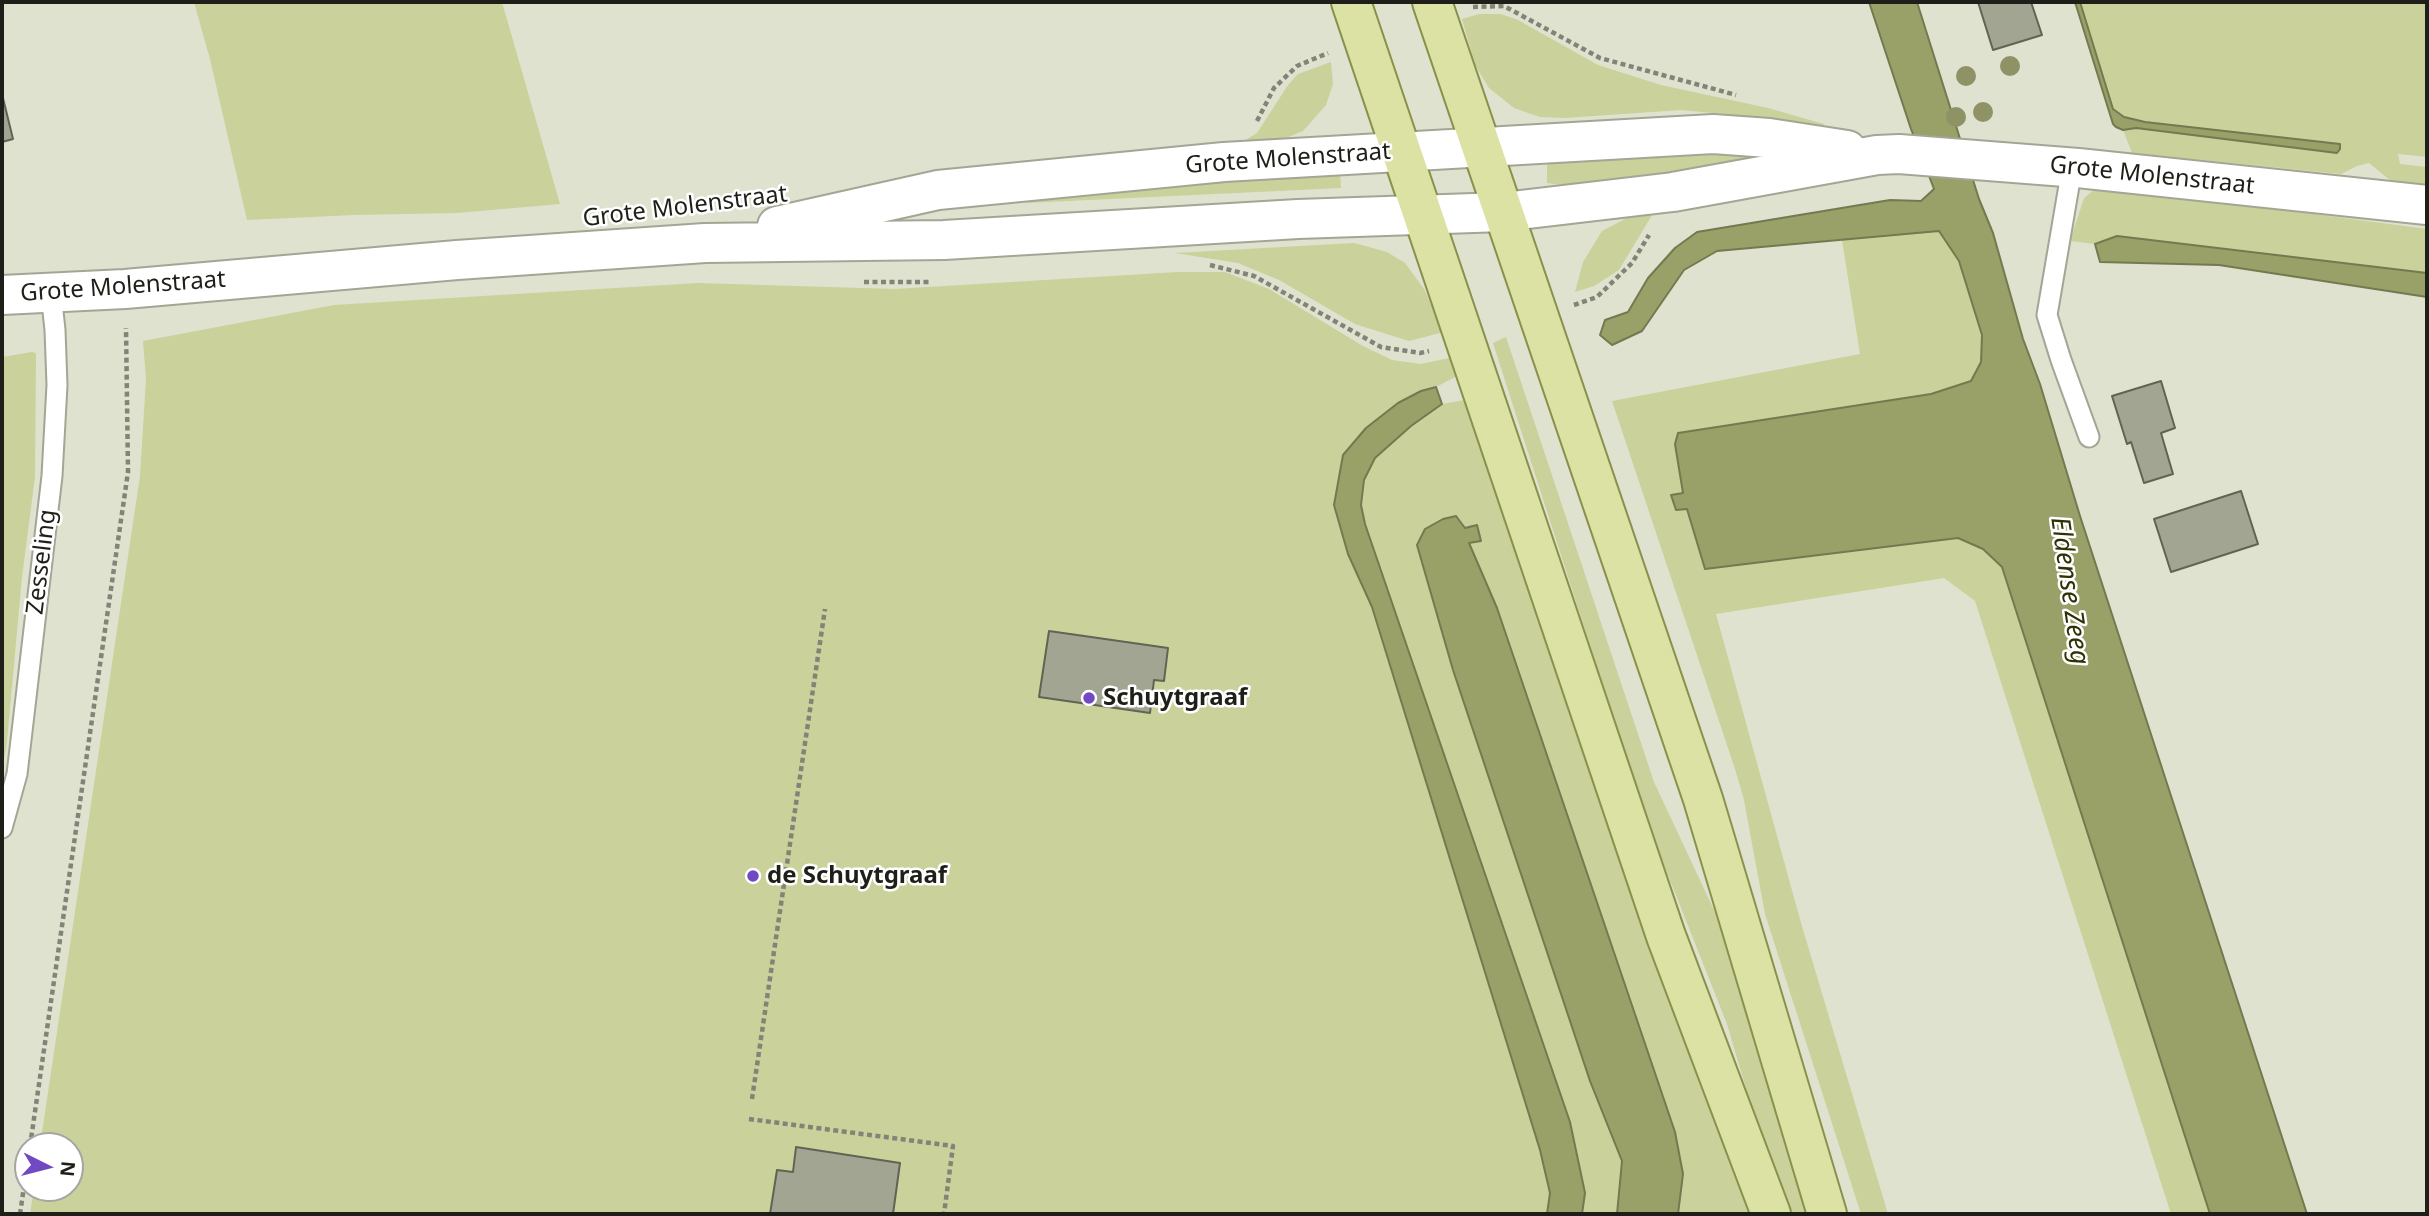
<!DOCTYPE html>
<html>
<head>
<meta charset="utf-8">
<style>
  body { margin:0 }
  #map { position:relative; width:2429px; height:1216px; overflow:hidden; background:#dfe2cf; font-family:"Noto Sans",sans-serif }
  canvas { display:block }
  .frame { position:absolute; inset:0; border:4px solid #1e1f18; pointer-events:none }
  .north { position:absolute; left:14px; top:1132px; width:70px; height:70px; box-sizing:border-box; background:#fff; border:2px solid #a5a5a3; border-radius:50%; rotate:96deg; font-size:19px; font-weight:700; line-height:28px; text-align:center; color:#1e1f18 }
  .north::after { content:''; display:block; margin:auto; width:24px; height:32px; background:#714ac3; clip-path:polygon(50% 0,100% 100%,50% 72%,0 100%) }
</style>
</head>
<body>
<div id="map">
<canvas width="2429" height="1216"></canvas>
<div class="frame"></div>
<div class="north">N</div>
</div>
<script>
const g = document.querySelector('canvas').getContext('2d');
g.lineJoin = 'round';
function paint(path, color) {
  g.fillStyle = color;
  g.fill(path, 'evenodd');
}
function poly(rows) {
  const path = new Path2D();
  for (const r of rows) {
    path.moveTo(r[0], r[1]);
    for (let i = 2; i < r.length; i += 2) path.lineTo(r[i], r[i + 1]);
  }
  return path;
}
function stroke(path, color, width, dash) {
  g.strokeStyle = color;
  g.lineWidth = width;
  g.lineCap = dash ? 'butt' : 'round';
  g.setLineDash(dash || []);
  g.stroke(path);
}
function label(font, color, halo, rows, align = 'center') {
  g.font = font + ' "Noto Sans",sans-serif';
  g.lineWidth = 5;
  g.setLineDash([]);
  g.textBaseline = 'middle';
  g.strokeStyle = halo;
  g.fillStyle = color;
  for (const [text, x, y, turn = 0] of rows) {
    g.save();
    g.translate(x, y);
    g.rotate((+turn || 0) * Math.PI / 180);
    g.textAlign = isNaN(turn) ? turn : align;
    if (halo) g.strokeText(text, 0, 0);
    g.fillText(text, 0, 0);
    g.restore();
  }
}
const green = poly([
  [194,2,502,2,560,204,457,213,354,215,247,220,210,59],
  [2080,2,2427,2,2427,157,2398,154,2400,164,2427,167,2427,185,2390,180,2369,163,2357,166,2341,174,2132,153,2123,130,2136,128,2337,153,2340,144,2145,122,2124,117,2113,109],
  [1479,14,1501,14,1518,20,1598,65,1661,85,1768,108,1824,124,1822,129,1745,116,1681,110,1565,118,1540,117,1514,108,1489,88,1475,65,1462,19],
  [1331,62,1333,84,1326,105,1303,131,1274,143,1234,147,1257,133,1288,85,1298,74],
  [1746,154,1746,165,1572,186,1547,183,1547,160],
  [1340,172,1341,188,1026,203,1026,192],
  [2094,190,2253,206,2427,229,2427,273,2117,236,2095,244,2070,241,2084,198],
  [1655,210,1619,270,1594,286,1575,292,1583,262,1602,231,1627,218],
  [1939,231,1959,261,1982,335,1981,362,1971,381,1931,394,1675,444,1687,509,1930,540,1958,538,1983,549,2002,567,2210,1214,2171,1214,1975,601,1944,578,1716,614,1801,923,1888,1214,1861,1214,1765,914,1744,800,1735,769,1612,401,1860,354,1842,240],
  [1354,243,1387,252,1405,263,1424,289,1444,332,1409,341,1355,324,1279,280,1238,263,1175,253],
  [1178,272,1225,272,1269,289,1363,346,1392,360,1421,364,1449,358,1457,376,1436,387,1421,391,1343,455,1334,505,1348,554,1372,607,1540,1150,1550,1193,1547,1214,30,1214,34,1188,70,1188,70,1146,40,1146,140,476,146,379,143,341,334,305,698,283,895,289],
  [1506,337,1654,782,1721,925,1814,1214,1783,1214,1727,1024,1664,865,1628,764,1493,343],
  [32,352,36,353,35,477,22,577,7,741,2,772,2,357],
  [1465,400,1632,887,1757,1214,1678,1214,1683,1174,1675,1132,1497,608,1469,543,1481,541,1477,526,1465,528,1456,517,1443,519,1425,529,1417,546,1453,670,1590,1081,1622,1161,1617,1214,1582,1214,1585,1193,1570,1122,1365,524,1361,505,1364,480,1375,458,1411,426,1442,404]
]);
const water = poly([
  [1869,2,1917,2,1979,199,1993,233,2023,339,2040,384,2080,516,2307,1214,2210,1214,2002,567,1983,549,1958,538,1705,569,1687,509,1676,510,1671,495,1683,493,1675,444,1678,433,1931,394,1971,381,1981,362,1982,335,1959,261,1939,231,1717,251,1684,270,1642,331,1612,345,1600,335,1605,320,1628,312,1648,278,1675,248,1697,232,1890,200,1921,201,1934,189,1911,129,1869,2],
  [2075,2,2080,2,2113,109,2124,117,2145,122,2340,144,2340,149,2337,153,2136,128,2123,130,2116,127,2113,124,2075,2],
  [2117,236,2427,273,2427,297,2219,265,2100,262,2095,244,2117,236],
  [1436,387,1442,404,1411,426,1375,458,1364,480,1361,505,1365,524,1570,1122,1585,1193,1582,1214,1547,1214,1550,1193,1540,1150,1372,607,1348,554,1334,505,1343,455,1366,428,1398,403,1421,391,1436,387],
  [1456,516,1465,528,1477,525,1481,541,1469,543,1497,608,1675,1132,1683,1174,1678,1214,1617,1214,1622,1161,1590,1081,1453,670,1417,545,1425,529,1443,519,1456,516]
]);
const building = poly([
  [1978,2,2031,2,2042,35,1993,50,1978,2],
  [2,94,13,139,2,142,2,94],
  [2161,381,2175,428,2161,433,2173,474,2144,483,2131,442,2127,444,2112,396,2161,381],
  [2241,491,2258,544,2171,572,2154,519,2241,491],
  [1049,631,1168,648,1164,681,1154,680,1150,713,1039,697,1049,631],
  [796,1147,900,1163,893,1214,770,1214,777,1170,793,1172,796,1147]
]);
const path = poly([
  [1473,7,1504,6,1600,58,1736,95],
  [1257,121,1274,88,1297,66,1328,53],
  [1210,265,1254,276,1381,347,1420,353,1429,351],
  [864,282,929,282],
  [1574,305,1597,297,1632,263,1649,235],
  [752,1099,825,609],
  [749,1119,953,1146,944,1214],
  [30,1146,128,472,126,328],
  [20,1214,28,1159]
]);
const service = poly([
  [2072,168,2047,315,2061,360,2089,437],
  [2,828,17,774,52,476,57,385,55,330,51,293]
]);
const tertiary = poly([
  [777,226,938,190,1224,162,1713,134,1769,138,1847,150],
  [2,295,125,289,457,260,705,243,944,240,1298,219,1503,212,1673,192,1877,155,1899,154,2078,168,2427,205]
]);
const primary = poly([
  [1351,2,1666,936,1771,1214],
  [1432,2,1703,799,1827,1214]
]);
const trees = [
  [2010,66],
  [1966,76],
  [1983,112],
  [1956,117]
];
const markers = [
  [1089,698,7,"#714ac3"],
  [753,876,7,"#714ac3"]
];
const streetNames = [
  ["Grote Molenstraat",1288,159,-4],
  ["Grote Molenstraat",2152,176,6],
  ["Grote Molenstraat",685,207,-7],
  ["Grote Molenstraat",123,287,-4],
  ["Zesseling",42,562,-83]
];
const poiNames = [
  ["Schuytgraaf",1103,698],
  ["de Schuytgraaf",767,876]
];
const waterNames = [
  ["Eldense Zeeg",2069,591,82]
];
paint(green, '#cad19a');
paint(water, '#99a068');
stroke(water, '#747950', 2);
paint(building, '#a3a593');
stroke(building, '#616453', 2);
stroke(service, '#a3a694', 23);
stroke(tertiary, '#a3a694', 42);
stroke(primary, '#8a914c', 42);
stroke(path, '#828477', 4.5, [5, 3.5]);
stroke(service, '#fff', 19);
stroke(tertiary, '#fff', 38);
stroke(primary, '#dce2a4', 38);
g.fillStyle = '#8e9265';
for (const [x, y] of trees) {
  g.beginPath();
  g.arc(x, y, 10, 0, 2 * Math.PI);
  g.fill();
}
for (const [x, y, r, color] of markers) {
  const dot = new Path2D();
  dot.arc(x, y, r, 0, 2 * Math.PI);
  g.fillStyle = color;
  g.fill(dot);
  stroke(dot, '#fff', 2.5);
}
label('24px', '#1e1f18', '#fff', streetNames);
label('bold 24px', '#1e1f18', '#fff', poiNames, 'left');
label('italic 26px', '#2d3103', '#fff', waterNames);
</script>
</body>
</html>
